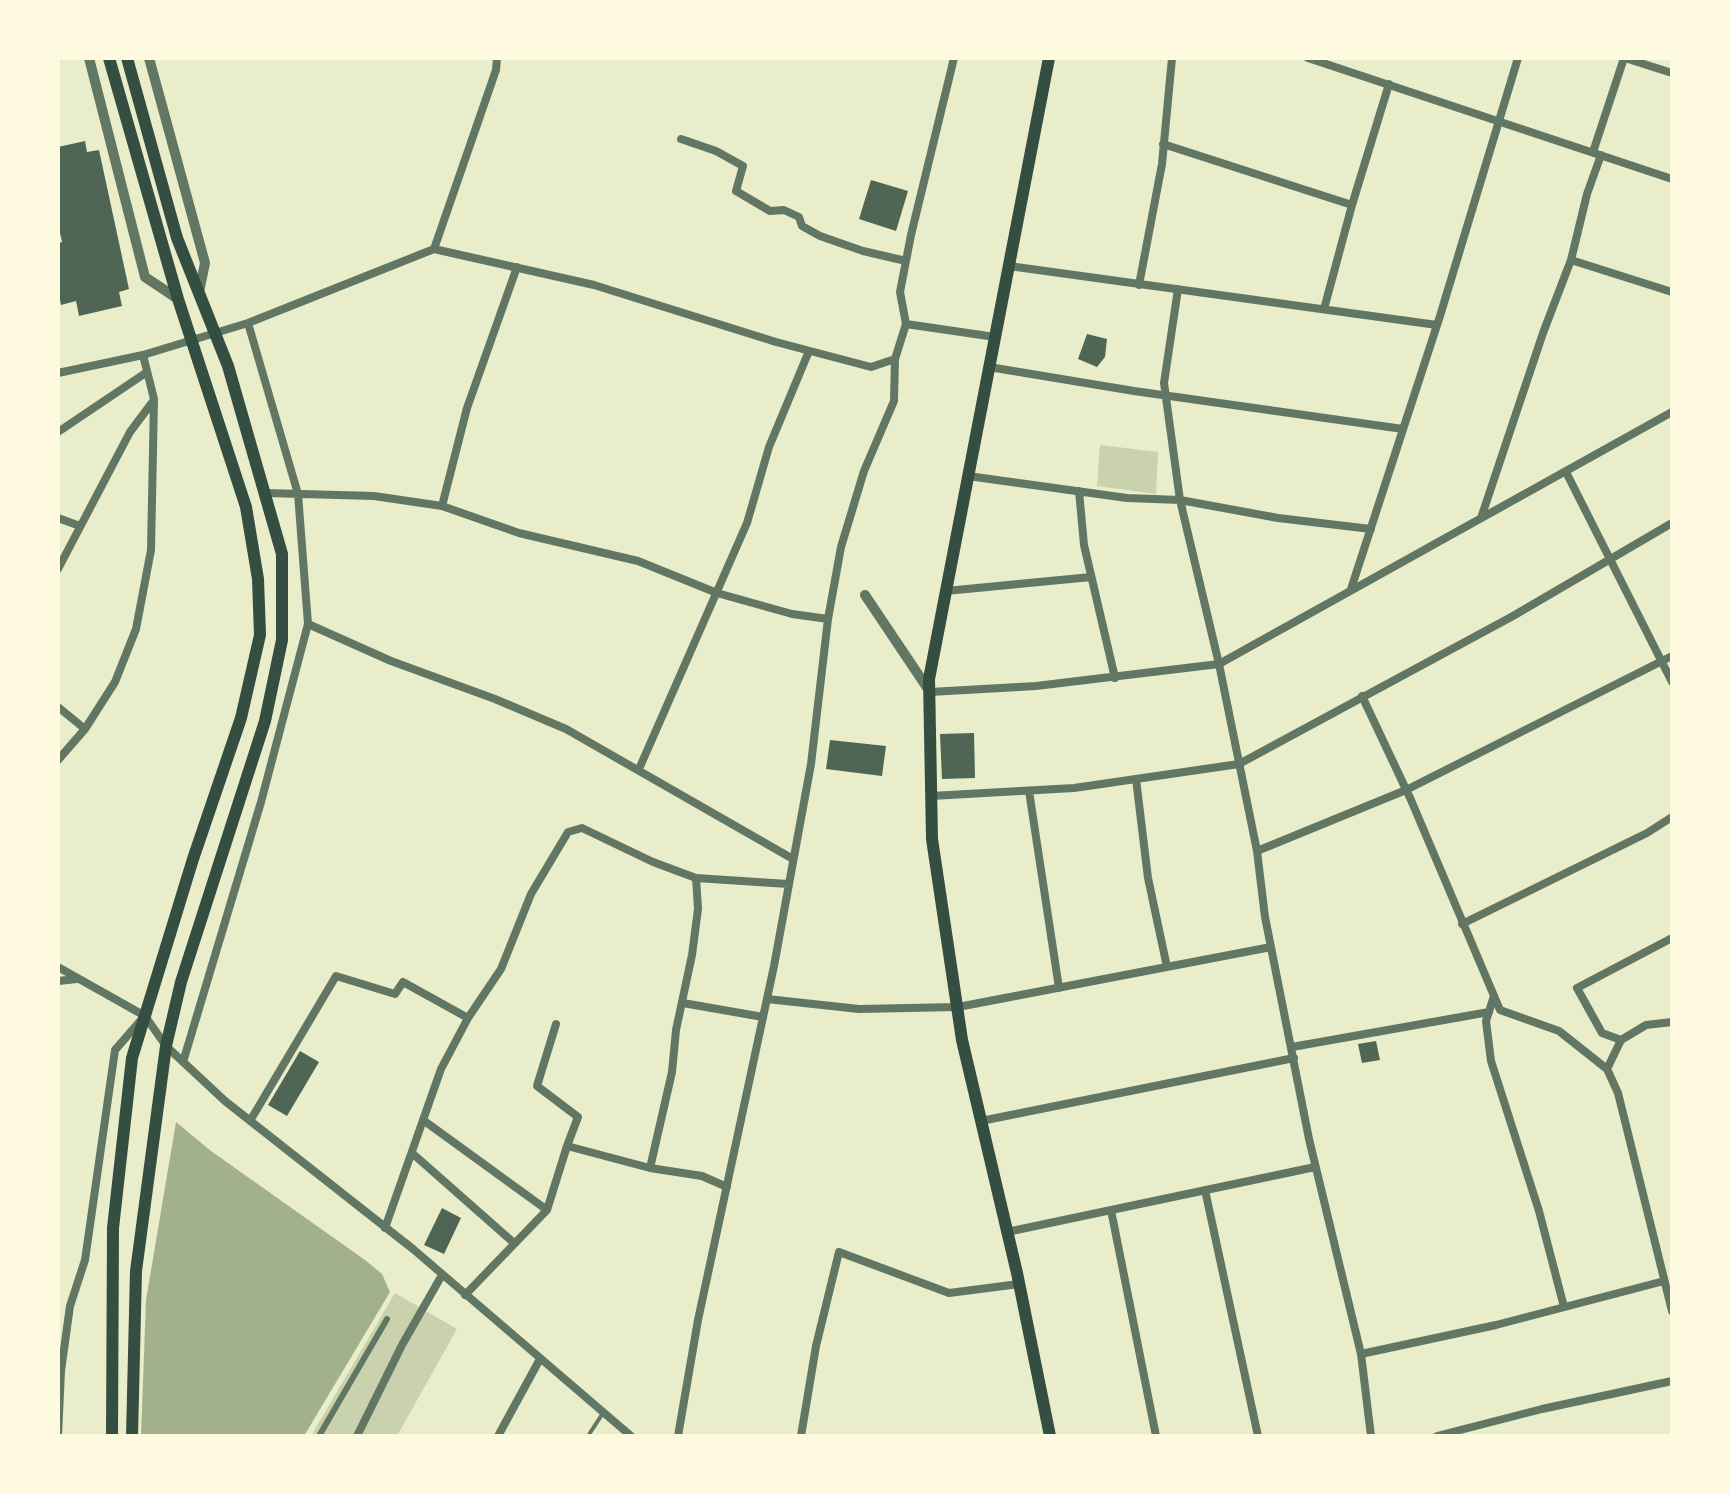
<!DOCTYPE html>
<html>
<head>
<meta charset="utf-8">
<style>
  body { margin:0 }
  #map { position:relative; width:1730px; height:1494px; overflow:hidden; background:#e9edc9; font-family:"Open Sans",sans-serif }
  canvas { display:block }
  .frame { position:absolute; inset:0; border:60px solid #fefae0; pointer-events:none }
</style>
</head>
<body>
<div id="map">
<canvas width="1730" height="1494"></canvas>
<div class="frame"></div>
</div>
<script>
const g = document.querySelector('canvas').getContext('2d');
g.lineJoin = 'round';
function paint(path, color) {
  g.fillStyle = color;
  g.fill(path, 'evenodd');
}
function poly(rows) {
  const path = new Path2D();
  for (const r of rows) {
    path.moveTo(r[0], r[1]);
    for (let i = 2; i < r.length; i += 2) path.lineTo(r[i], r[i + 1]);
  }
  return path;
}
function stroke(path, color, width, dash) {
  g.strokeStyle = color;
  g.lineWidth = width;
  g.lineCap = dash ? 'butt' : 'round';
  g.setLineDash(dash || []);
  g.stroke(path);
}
const green = poly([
  [1100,445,1158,452,1156,494,1097,486],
  [395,1293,457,1329,397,1436,311,1436]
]);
const water = poly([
  [176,1122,211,1151,365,1260,382,1274,390,1292,304,1436,141,1436,146,1300]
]);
const building = poly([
  [85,141,87,152,99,150,129,289,119,292,122,306,79,316,76,301,61,305,58,290,58,243,62,242,58,224,58,147],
  [871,180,908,191,896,231,859,219],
  [1087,334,1107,339,1105,357,1097,367,1078,359],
  [974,733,975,778,942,779,940,734],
  [830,740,886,746,882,776,826,769],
  [1376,1041,1380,1060,1362,1063,1358,1044],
  [300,1051,319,1062,287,1116,268,1105],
  [442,1208,461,1218,444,1254,424,1245]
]);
const service = poly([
  [588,1436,603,1413]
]);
const pedestrian = poly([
  [319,1436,387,1319]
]);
const minor = poly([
  [1308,58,1672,179],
  [1625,58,1672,73],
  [681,139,716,151,743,166,736,191,770,211,784,210,799,217,802,226,820,236,863,251,906,261],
  [1163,144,1352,205],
  [1593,152,1624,58],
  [434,249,496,70,497,58],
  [1571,260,1672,292],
  [1009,266,1437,325],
  [1139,285,1162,164,1172,58],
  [1178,289,1164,383,1180,500,1219,664,1257,851,1265,917,1309,1139,1361,1354,1371,1436],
  [1324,309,1352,205,1389,84],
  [906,324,900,292,911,235,954,58],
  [989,367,1134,391,1403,429],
  [58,373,143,355,248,323,434,249,594,285,776,342,871,367,895,359,906,324,995,337],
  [58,432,147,372],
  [1566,472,1672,682],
  [968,476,1127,498,1180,500,1278,518,1371,529],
  [1079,491,1084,545,1115,678],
  [266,493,374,496,442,506,519,533,638,561,717,593,792,614,828,619],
  [442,506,467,408,517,267],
  [58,518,80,526],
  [1481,518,1543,333,1571,260,1587,194,1601,155],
  [58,569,130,432,154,400],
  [1351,589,1440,316,1518,58],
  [946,591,1091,577],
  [308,624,391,661,495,699,566,729,793,859],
  [930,692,1036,686,1219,664,1672,412],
  [1362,696,1411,800,1500,1010,1559,1031,1607,1069,1618,1093,1672,1311],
  [58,707,85,729],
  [58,760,85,729,115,682,136,629,151,550,154,399,143,355],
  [639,769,747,523,769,447,809,351],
  [1136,779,1148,878,1167,967],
  [1029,791,1059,988],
  [931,796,1074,788,1239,764,1513,616,1672,523],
  [1257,851,1406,790,1672,656],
  [1462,924,1647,833,1672,817],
  [58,967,145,1016,166,1046,225,1101,413,1249,631,1436],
  [58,981,77,979],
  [1494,996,1486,1021,1491,1061,1539,1211,1564,1307],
  [767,999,859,1009,958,1007,1271,947],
  [683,1003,763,1017],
  [556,1024,537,1086,578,1117,567,1146,650,1168,702,1176,727,1187],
  [1621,1040,1602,1033,1577,988,1672,938],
  [1292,1047,1489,1012],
  [183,1062,261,802,308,624,298,494,248,323],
  [1607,1069,1621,1040,1646,1025,1672,1022],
  [423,1120,547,1210,567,1146],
  [250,1121,336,976,395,994,403,982,468,1018],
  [981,1121,1294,1058],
  [412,1153,514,1243],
  [650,1168,672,1072,676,1030,692,955,698,909,696,878],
  [1205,1190,1258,1436],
  [1111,1210,1156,1436],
  [385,1228,441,1069,468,1018,501,969,531,894,568,832,582,828,653,862,696,878,788,884],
  [1007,1232,1315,1167],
  [465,1295,547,1210],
  [1361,1354,1496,1325,1664,1281],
  [58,1436,61,1371,70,1306,85,1260,115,1050,142,1019],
  [357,1436,402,1345,442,1275],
  [498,1436,540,1359],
  [678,1436,698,1320,774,966,811,764,828,619,841,547,864,471,894,401,895,359],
  [801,1436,816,1346,839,1252,949,1293,1019,1284],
  [1437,1436,1542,1409,1672,1381]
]);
const tertiary = poly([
  [89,58,145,277,178,299],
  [149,58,205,263,199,292],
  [865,595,930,692]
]);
const secondary = poly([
  [109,58,178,299,246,507,258,579,260,635,241,718,193,859,132,1058,113,1228,112,1436],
  [127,58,177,238,228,366,282,554,282,640,265,721,181,982,166,1046,136,1271,132,1436],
  [1049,58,929,679,932,839,962,1040,1017,1273,1050,1436]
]);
paint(green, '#cad2ad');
paint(water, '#a3b18a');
paint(building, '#4f6655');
stroke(service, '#617663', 4);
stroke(pedestrian, '#617663', 6);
stroke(minor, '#617663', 8);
stroke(tertiary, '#617663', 10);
stroke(secondary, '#344e41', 12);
</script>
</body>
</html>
